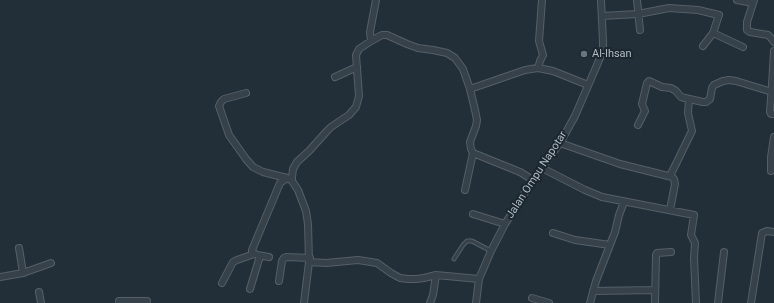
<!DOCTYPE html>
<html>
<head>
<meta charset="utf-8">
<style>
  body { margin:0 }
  canvas { display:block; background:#222f39 }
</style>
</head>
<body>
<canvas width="774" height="303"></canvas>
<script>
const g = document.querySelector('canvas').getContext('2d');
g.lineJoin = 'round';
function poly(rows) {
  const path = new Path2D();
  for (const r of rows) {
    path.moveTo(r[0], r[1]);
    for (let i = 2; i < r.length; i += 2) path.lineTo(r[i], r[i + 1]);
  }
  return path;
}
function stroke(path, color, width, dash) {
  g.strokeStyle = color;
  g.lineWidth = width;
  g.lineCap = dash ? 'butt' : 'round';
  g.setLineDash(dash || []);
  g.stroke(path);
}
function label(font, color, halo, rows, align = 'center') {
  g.font = font + ' Roboto,sans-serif';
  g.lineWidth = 4;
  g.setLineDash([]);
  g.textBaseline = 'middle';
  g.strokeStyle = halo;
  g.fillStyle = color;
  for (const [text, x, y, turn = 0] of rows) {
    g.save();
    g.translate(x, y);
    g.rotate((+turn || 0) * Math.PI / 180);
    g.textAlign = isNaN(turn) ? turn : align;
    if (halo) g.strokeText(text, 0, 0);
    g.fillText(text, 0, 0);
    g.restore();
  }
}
const service = poly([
  [454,259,463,245,467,241,472,241,491,251]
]);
const minor = poly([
  [637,0,640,30],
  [737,0,753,3],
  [754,0,747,22,747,30,750,32,768,35,772,39,774,42],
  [602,16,638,14,669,8,698,10,719,15,713,33,703,46],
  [713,33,743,47],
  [371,41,370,32,376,0],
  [774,51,772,85,770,112,771,114,774,114],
  [538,68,540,61,543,55,539,41,542,0],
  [335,77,357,67],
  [470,89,525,70,538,68,553,71,588,85],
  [246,93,224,99,221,102,219,106,229,135,246,159,253,167,263,172,287,178],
  [638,125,645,111,642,104,647,83,649,81,662,87,671,88,676,91,681,97,685,98,703,102,706,102,710,99,712,88,714,85,723,81,729,80,736,81,772,92],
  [560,143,620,164,672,177,674,179,675,184,670,210],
  [542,168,585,190,602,197,694,215,691,235,695,243,694,258,696,303],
  [771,171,771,157,774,137],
  [670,176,692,131,688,113,689,99],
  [465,190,473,153],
  [473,214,505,224],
  [553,233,575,240,610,245],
  [19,248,23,273],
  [269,257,257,255,252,252,252,250,280,183,287,178,288,179],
  [309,262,326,263,358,260,371,262,377,263,391,273,400,278,408,279,416,279,424,278,436,275,479,279],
  [0,277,23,273,51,263],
  [279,281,282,261,284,258,286,257,310,258],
  [222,283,233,262,237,260,254,254],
  [250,289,260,256],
  [593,291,655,290],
  [39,292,41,303],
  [532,298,549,303],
  [119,301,147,301],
  [304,303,309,262,308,224,306,211,298,190,292,181,292,177,293,169,297,162,309,151,327,131,331,127,349,115,356,107,359,96,356,55,359,49,371,41,382,35,387,35,407,44,418,48,433,50,447,53,455,58,463,69,470,89,475,110,477,120,476,126,470,142,471,149,473,153,520,172,533,180],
  [430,303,433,295,436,275],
  [476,303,479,279,491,251,505,224,533,180,560,143,575,116,600,58,603,48,603,41,601,0],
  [590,303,596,281,615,232,619,215,624,202],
  [655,303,656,255,657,253,671,252],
  [718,303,724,252],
  [751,303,762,233,767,231,774,232]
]);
const markers = [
  [584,54,4,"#6b7280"]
];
const poiNames = [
  ["Al-Ihsan",592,54]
];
const streetNames = [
  ["Jalan Ompu Napotar",537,175,-57]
];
stroke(service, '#545f67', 5);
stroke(minor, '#545f67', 8);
stroke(service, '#364149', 3);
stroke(minor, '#364149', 6);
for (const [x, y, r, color] of markers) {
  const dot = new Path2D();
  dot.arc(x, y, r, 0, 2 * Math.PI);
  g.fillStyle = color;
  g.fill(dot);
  stroke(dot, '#1b262e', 1.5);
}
label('11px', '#b1bcc5', '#1b262e', poiNames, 'left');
label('11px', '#b1bcc5', '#1b262e', streetNames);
</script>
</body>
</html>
